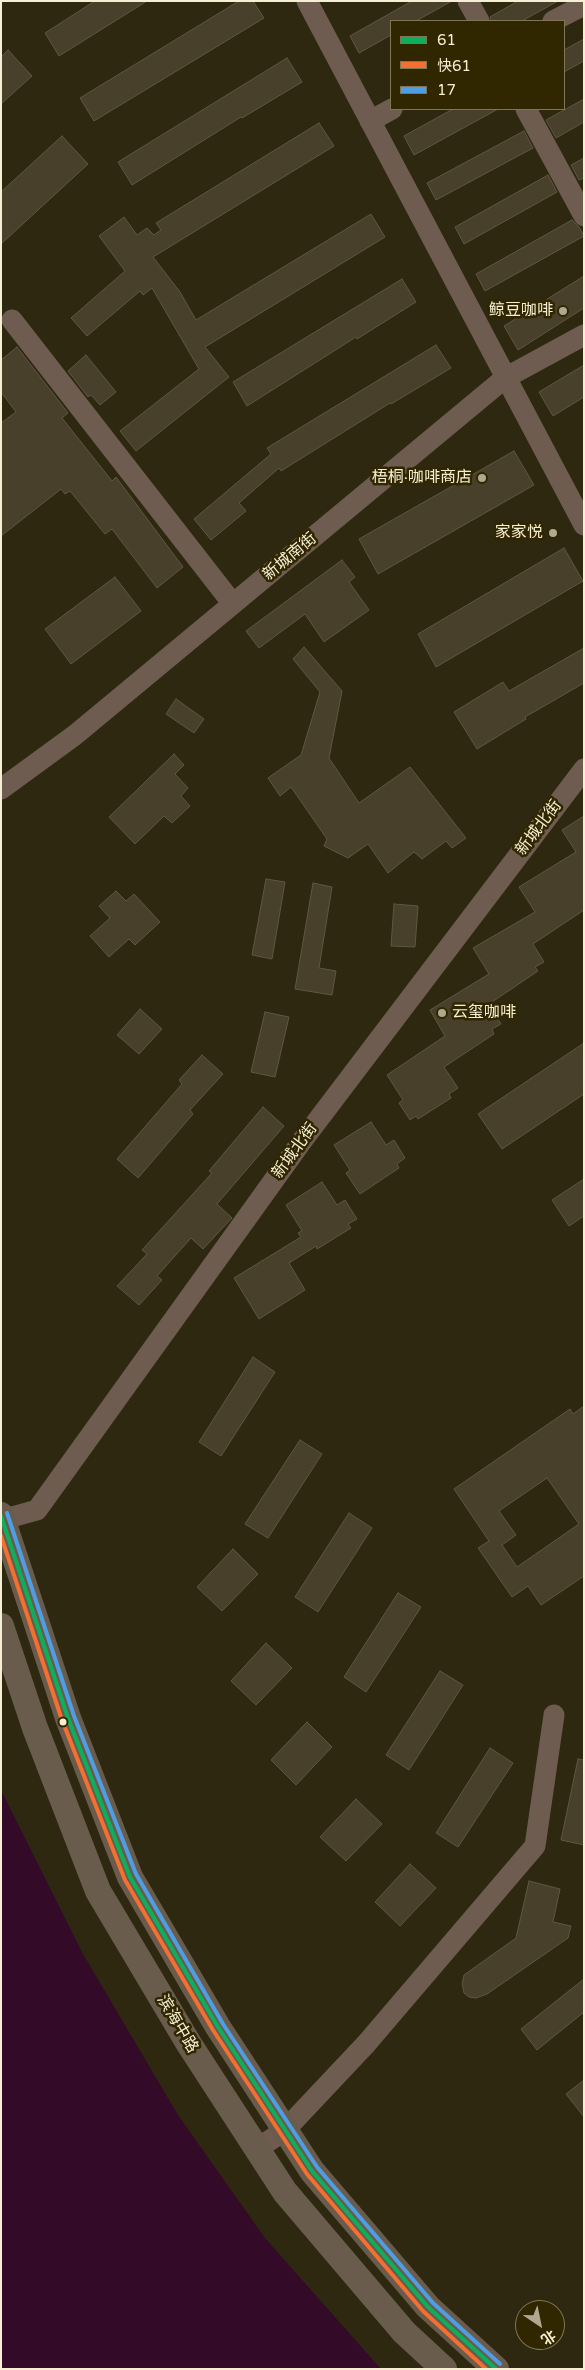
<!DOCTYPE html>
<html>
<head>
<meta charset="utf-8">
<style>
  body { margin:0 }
  #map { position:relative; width:585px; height:2370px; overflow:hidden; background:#2e2811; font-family:"Varela Round","Noto Sans SC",sans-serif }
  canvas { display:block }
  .frame { position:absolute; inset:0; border:2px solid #f6efd3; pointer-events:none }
  .legend { position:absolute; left:390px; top:20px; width:175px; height:90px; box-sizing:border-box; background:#302600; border:1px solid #7f7654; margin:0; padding:6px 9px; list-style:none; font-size:15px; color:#f6efd3 }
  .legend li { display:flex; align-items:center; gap:10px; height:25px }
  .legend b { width:25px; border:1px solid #7f7654 }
  .north { position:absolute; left:515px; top:2300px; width:50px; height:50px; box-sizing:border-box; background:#302600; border:1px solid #7f7654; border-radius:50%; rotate:146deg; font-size:14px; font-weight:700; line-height:20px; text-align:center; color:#f6efd3 }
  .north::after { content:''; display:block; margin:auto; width:18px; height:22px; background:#b0a98f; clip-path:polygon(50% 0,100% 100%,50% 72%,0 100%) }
</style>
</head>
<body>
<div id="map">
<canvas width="585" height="2370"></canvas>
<div class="frame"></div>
<ul class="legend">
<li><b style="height:6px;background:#0daf5c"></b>61</li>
<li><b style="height:6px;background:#f46f30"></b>快61</li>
<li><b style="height:6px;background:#4d9ee5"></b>17</li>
</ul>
<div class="north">北</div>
</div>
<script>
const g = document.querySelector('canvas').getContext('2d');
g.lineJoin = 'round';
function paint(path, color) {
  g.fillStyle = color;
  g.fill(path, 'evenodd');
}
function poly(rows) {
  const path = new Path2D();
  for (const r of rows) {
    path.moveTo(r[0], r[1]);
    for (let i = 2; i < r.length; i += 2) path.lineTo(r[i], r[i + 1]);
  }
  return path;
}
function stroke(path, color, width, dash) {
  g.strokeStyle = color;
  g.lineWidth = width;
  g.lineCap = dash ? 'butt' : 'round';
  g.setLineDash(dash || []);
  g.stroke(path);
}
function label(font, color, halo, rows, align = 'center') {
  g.font = font + ' "Varela Round","Noto Sans SC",sans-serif';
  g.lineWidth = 5;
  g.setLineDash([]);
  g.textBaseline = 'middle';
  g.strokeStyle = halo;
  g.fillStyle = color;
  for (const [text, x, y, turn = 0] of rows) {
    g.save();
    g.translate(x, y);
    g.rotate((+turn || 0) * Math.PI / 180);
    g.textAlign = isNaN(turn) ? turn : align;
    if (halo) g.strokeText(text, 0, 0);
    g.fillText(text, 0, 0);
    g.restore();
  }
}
const water = poly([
  [1,1790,83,1954,178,2115,265,2238,381,2369,1,2369]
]);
const building = poly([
  [95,1,147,1,59,56,45,33,95,1],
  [239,1,253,1,264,18,94,121,80,98,239,1],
  [412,1,452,1,416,21,391,21,391,35,359,53,350,36,412,1],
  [518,1,558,1,522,21,491,21,490,17,518,1],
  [584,39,584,61,564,72,564,50,584,39],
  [8,50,32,76,1,104,1,57,8,50],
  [287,58,302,82,242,118,241,117,132,185,118,162,287,58],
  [584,99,584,122,556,138,546,120,584,99],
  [453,109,498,109,414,155,404,136,453,109],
  [319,123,334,146,153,257,180,292,196,320,371,214,385,237,205,347,229,377,136,451,120,431,199,369,152,288,143,295,140,291,87,336,71,318,125,271,99,236,124,217,137,235,147,228,154,235,161,230,156,223,319,123],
  [524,131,533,148,436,200,427,183,524,131],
  [62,136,88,164,1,244,1,192,62,136],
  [584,158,584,178,579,180,571,165,584,158],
  [548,175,557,192,464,244,455,227,548,175],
  [572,220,579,227,584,236,485,291,476,274,572,220],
  [584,276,584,308,518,350,504,326,584,276],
  [402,279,416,302,357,339,356,337,247,406,233,382,402,279],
  [436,345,451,368,391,404,390,403,281,471,279,468,239,503,246,511,211,540,194,519,271,454,267,448,436,345],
  [17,347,68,413,62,418,112,481,116,477,183,567,157,588,112,529,105,534,70,491,65,494,61,489,1,536,1,423,16,412,1,392,1,360,17,347],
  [86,355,116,392,100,405,91,395,88,397,68,371,86,355],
  [584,365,584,397,553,416,539,392,584,365],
  [514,451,534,485,378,574,359,539,514,451],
  [564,548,583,581,436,667,418,634,564,548],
  [342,560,355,577,349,582,369,610,324,642,305,614,259,648,246,631,342,560],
  [115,577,141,611,71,664,45,629,115,577],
  [304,647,342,691,329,758,359,803,410,767,466,838,452,848,446,841,422,859,414,852,388,873,368,844,348,858,324,846,327,839,291,787,280,796,268,778,301,755,320,692,293,659,304,647],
  [584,648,584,683,525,717,526,719,477,749,454,712,503,682,509,691,584,648],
  [176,699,204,719,194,733,166,714,176,699],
  [174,754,184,765,175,774,188,788,181,796,190,806,172,823,164,816,135,844,109,817,174,754],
  [584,816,584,910,533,944,544,962,535,967,538,971,489,1004,501,1024,492,1029,494,1034,444,1067,458,1088,449,1094,451,1098,418,1119,416,1116,410,1120,399,1103,403,1100,387,1075,445,1036,430,1010,489,974,473,948,535,912,519,887,576,852,562,830,584,816],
  [266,879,285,882,272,959,252,955,266,879],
  [313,883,332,887,319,968,336,971,332,995,295,989,313,883],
  [116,891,126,901,134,894,160,922,135,945,129,939,109,957,90,936,110,918,99,906,116,891],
  [394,904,418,906,415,947,391,946,394,904],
  [140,1009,162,1029,139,1054,117,1035,140,1009],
  [265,1012,289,1017,275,1077,251,1072,265,1012],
  [584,1043,584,1094,502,1149,478,1114,584,1043],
  [202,1055,223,1074,190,1110,193,1114,138,1178,117,1159,182,1084,179,1080,202,1055],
  [263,1107,284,1126,217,1204,232,1218,203,1249,191,1238,157,1276,162,1280,139,1305,117,1286,147,1254,142,1250,212,1173,209,1171,263,1107],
  [371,1122,386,1145,394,1140,405,1158,397,1164,399,1168,360,1194,346,1173,350,1170,334,1145,371,1122],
  [584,1179,584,1216,569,1226,552,1200,584,1179],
  [322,1182,337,1205,345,1200,357,1219,348,1224,351,1228,317,1249,316,1246,289,1263,305,1290,259,1319,234,1278,301,1237,298,1233,302,1231,286,1205,322,1182],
  [253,1357,275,1372,221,1456,199,1442,253,1357],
  [584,1406,584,1576,541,1605,528,1586,512,1597,478,1548,489,1541,454,1489,570,1409,573,1414,584,1406],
  [547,1478,579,1524,517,1567,502,1545,516,1535,499,1511,547,1478],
  [300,1440,322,1454,268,1538,245,1524,300,1440],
  [349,1513,372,1528,318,1612,295,1597,349,1513],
  [233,1549,258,1574,222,1611,197,1587,233,1549],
  [398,1593,421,1607,366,1692,344,1677,398,1593],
  [266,1643,292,1668,256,1705,231,1681,266,1643],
  [440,1671,463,1685,409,1770,386,1755,440,1671],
  [307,1722,332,1747,296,1785,271,1760,307,1722],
  [490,1748,513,1763,458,1847,436,1833,490,1748],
  [578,1759,584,1760,584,1845,561,1840,578,1759],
  [356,1799,382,1824,346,1861,320,1837,356,1799],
  [410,1864,436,1888,400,1926,375,1902,410,1864],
  [529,1881,560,1889,553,1922,571,1926,568,1938,487,1994,476,1998,469,1997,464,1993,462,1984,464,1975,516,1938,529,1881],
  [584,1979,584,2012,537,2050,521,2029,584,1979],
  [584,2080,584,2117,566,2094,584,2080]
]);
const minor = poly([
  [307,1,584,525],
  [468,1,479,21],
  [553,21,584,5],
  [526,109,584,216],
  [370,121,392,109],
  [12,320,233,604],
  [1,789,75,735,505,378,584,335],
  [1,1520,37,1510,302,1141,584,769],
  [257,2149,285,2130,366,2044,535,1846,554,1715]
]);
const major = poly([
  [1,1515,68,1718,130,1877,218,2027,312,2171,428,2307,496,2369],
  [1,1626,35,1728,98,1891,189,2044,285,2192,404,2332,444,2369]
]);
const bus1 = poly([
  [1,1516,68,1718,130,1877,218,2027,312,2171,428,2307,496,2369]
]);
const bus2 = poly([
  [1,1536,62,1720,125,1880,213,2030,307,2174,423,2311,486,2369]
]);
const bus3 = poly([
  [7,1513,74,1716,136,1874,223,2024,317,2167,433,2303,500,2364]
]);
const markers = [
  [563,311,5,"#b0a98f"],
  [482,478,5,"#b0a98f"],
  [553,533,5,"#b0a98f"],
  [442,1013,5,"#b0a98f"],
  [63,1722,4.5,"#f6efd3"]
];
const poiNames = [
  ["鲸豆咖啡",553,311],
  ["梧桐·咖啡商店",472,478],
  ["家家悦",543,533],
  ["云玺咖啡",452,1013,"left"]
];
const streetNames = [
  ["新城南街",290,557,-40],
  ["新城北街",539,828,-53],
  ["新城北街",295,1151,-54],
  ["滨海中路",177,2024,59]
];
paint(water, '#330b29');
paint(building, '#49402b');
stroke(building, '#5f5643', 1);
stroke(minor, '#6d5c4f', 21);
stroke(major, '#6a5c4d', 26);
stroke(bus1, '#0daf5c', 4);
stroke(bus2, '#f46f30', 4);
stroke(bus3, '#4d9ee5', 4);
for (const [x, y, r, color] of markers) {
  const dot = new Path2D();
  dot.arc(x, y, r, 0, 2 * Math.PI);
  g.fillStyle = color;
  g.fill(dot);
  stroke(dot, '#302600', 2);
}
label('16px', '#f6efd3', '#302600', poiNames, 'right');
label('16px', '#f6efd3', '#302600', streetNames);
</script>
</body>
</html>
